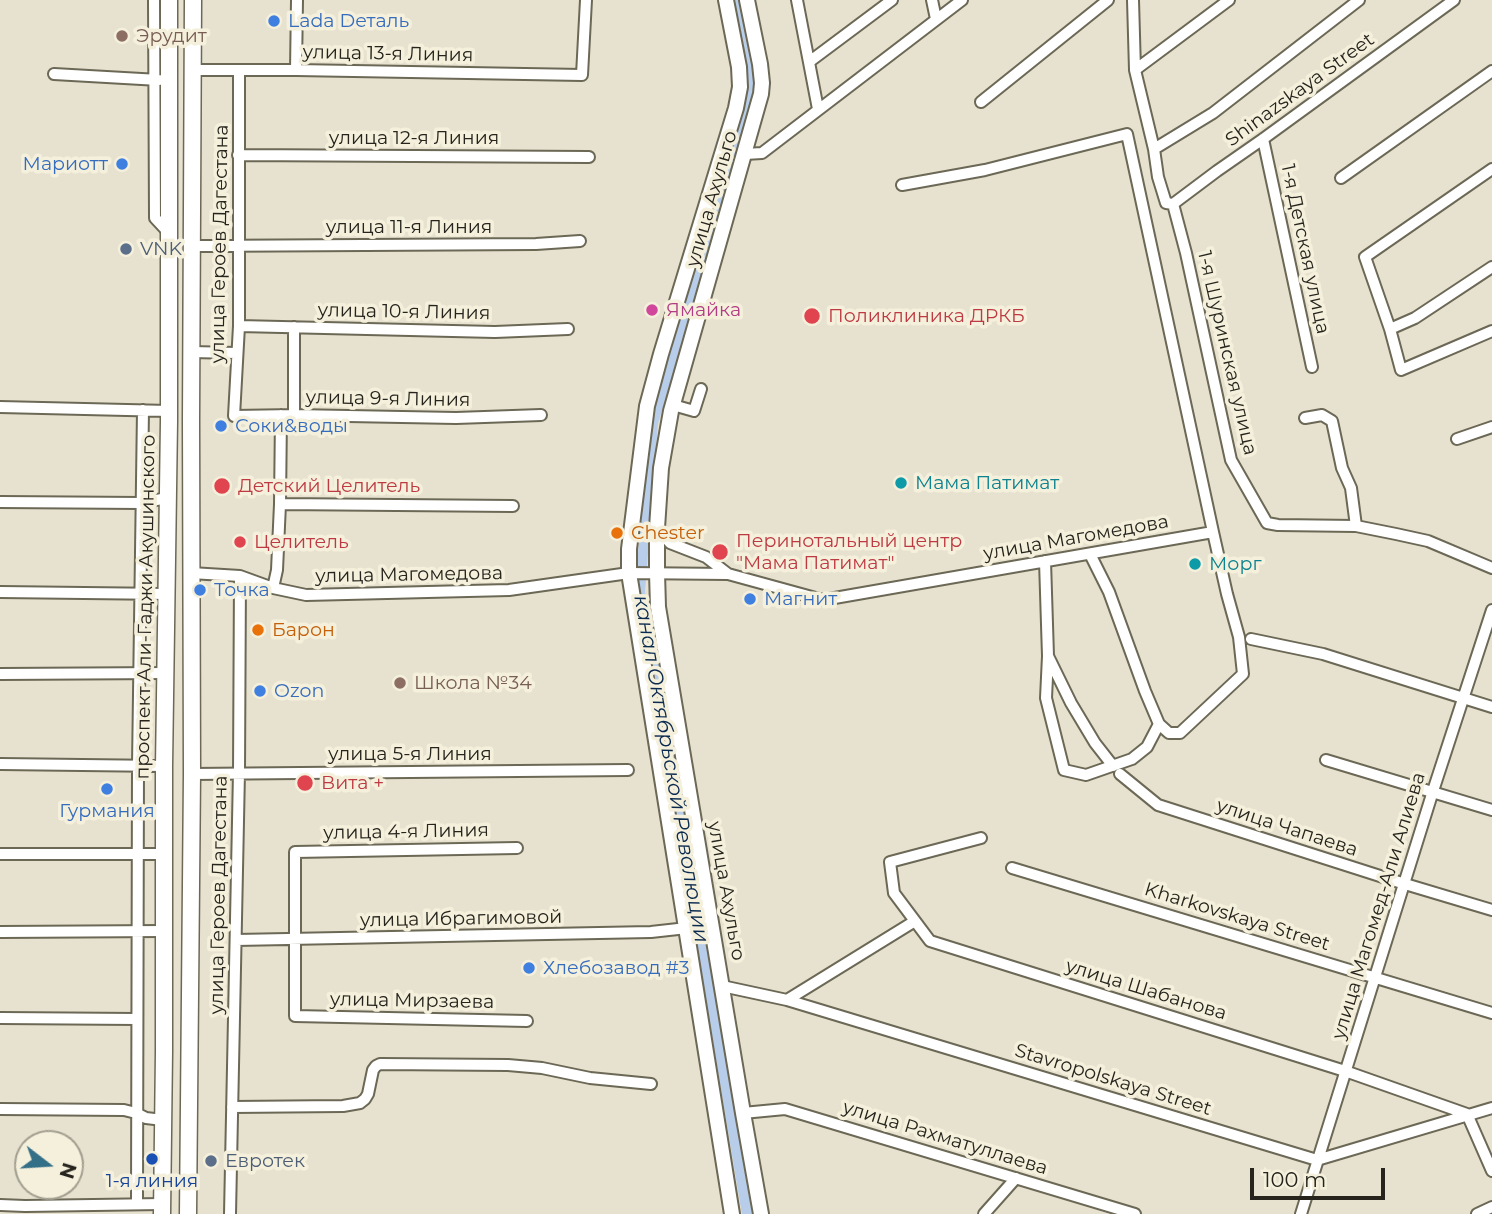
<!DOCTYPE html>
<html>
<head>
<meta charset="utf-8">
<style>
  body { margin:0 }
  #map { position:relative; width:1492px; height:1214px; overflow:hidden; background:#e7e2cf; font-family:Montserrat,sans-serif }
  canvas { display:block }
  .north { position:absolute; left:14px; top:1130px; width:70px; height:70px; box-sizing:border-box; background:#f4f0dc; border:2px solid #a29e90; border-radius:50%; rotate:107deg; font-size:19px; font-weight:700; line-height:28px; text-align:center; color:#26241d }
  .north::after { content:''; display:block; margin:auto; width:24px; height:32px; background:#336f87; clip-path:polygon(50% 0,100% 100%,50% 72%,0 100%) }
  .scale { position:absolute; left:1250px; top:1168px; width:135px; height:32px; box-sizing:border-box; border:4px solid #26241d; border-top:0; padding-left:9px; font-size:21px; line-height:24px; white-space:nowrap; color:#26241d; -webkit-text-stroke:5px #f4f0dc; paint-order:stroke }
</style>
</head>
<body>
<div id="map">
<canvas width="1492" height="1214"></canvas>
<div class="north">N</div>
<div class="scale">100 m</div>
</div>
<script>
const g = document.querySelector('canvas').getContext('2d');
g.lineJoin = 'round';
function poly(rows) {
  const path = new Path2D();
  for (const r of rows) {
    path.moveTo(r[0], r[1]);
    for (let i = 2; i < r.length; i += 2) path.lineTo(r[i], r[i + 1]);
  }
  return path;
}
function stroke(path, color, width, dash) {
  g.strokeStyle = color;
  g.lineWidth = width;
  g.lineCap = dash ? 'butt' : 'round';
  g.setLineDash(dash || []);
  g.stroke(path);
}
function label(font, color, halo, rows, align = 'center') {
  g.font = font + ' Montserrat,sans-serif';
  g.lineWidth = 7;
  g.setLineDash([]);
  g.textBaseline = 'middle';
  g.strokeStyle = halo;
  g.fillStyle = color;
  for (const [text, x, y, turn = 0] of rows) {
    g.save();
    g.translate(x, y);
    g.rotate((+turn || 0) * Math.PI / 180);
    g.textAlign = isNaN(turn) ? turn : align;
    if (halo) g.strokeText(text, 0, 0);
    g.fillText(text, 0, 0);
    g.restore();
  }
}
const canal = poly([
  [738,0,751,67,752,80,750,97,747,113,653,423,640,592,651,643,747,1214]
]);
const street = poly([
  [154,0,155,218,169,233],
  [797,0,818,109],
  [932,0,936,19],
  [1133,0,1135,70,1154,149,1158,177,1166,203,1173,204,1217,171,1263,139,1454,0],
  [809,62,892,0],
  [193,70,296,70,582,75,586,0],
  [296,70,297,0],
  [1135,70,1229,0],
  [239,71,239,326,234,416,294,415,456,418,541,415],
  [54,74,159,80],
  [981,102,1108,0],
  [1263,139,1312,367],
  [1154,149,1213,113,1359,0],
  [745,154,762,153,962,0],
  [238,155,589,157],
  [1492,169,1365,257,1390,329,1401,370,1492,331],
  [1341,178,1492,71],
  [902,185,985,170,1127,134,1213,532,1227,594,1239,637,1243,674,1180,733,1169,733,1159,724,1147,747,1132,759,1086,775,1064,770,1046,698,1048,656],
  [1173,204,1186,253,1231,460,1267,523,1278,525,1356,526,1396,534,1428,541,1492,568],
  [193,246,536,244,580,241],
  [239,326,495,332,568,329],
  [294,327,294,415],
  [1390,329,1415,318,1492,267],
  [191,352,237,353],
  [673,405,694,411,701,389],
  [0,407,169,411],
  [1305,418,1322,415,1332,421,1342,468,1351,488,1356,526],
  [1457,439,1492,427],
  [0,502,141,503,167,498],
  [280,504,513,506],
  [657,528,670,543,706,557,728,574],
  [1090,554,1109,592,1145,691,1159,724],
  [1045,561,1048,656,1071,703,1095,743,1113,766],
  [191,573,240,576,273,588,306,595,509,590,629,573,728,574,823,600,1213,532],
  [273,588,277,570,280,504,281,415],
  [0,592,168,594],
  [1251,639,1323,654,1492,707],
  [0,674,167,673],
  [1326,760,1492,810],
  [0,764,164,766],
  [192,774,628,770],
  [1120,774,1158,805,1405,884,1492,910],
  [981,838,890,862,894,893,930,941,1345,1071,1467,1114,1492,1171],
  [517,848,295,852,295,1016,527,1021],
  [0,854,164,854],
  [1012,868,1492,1013],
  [0,932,164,931],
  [236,940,651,932,687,928],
  [722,986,787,1000,1317,1160,1492,1108],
  [787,1000,915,921],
  [0,1018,137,1019],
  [232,1107,343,1106,360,1103,365,1099,368,1094,373,1070,376,1066,380,1064,508,1065,542,1068,590,1078,651,1084],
  [0,1109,124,1110,136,1113,146,1118,163,1120],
  [743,1113,785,1109,1135,1214],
  [137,1204,138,765,143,410],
  [0,1205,25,1206,162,1204],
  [230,1214,239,772,240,576],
  [984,1214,1016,1178],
  [1301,1214,1433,791,1492,610],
  [1477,1214,1492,1207]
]);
const secondary = poly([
  [726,0,739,67,740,87,736,108,661,354,647,406,629,549,629,573,732,1214],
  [747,0,760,64,762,83,761,94,671,411,661,468,657,528,657,573,658,607,743,1113,761,1214]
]);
const primary = poly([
  [162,1214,164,1052,164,766,169,421,169,0],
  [188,1214,192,774,191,420,193,0]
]);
const markers = [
  [274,21,7,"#3f7fe0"],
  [122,36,7,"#8d6e63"],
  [122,164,7,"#3f7fe0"],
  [126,249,7,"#5c6f8a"],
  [652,310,7,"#d1479c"],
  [812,316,9,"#e0444e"],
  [221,426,7,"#3f7fe0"],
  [901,483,7,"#0f9aa8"],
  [222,486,9,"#e0444e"],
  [617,533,7,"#e8710a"],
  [240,542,7,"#e0444e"],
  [720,552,9,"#e0444e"],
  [1195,564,7,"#0f9aa8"],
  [200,590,7,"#3f7fe0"],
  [750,599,7,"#3f7fe0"],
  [258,630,7,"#e8710a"],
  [400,683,7,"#8d6e63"],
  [260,691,7,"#3f7fe0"],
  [305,783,9,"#e0444e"],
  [107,789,7,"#3f7fe0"],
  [529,968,7,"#3f7fe0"],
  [152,1159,7,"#1a4fb4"],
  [211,1161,7,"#5c6f8a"]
];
const shopNames = [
  ["Lada Dеталь",288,21],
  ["Мариотт",108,164,"right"],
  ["Соки&воды",235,426],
  ["Точка",214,590],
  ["Магнит",764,599],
  ["Ozon",274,691],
  ["Гурмания",107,811,"center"],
  ["Хлебозавод #3",543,968]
];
const educationNames = [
  ["Эрудит",136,36],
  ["Школа №34",414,683]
];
const streetNames = [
  ["улица 13-я Линия",388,54,1],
  ["Shinazskaya Street",1300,90,-36],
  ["улица 12-я Линия",414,138],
  ["улица Ахульго",712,199,-74],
  ["улица 11-я Линия",409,227],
  ["улица Героев Дагестана",220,244,-89],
  ["1-я Детская улица",1305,249,78],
  ["улица 10-я Линия",404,312,1],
  ["1-я Шуринская улица",1227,353,77],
  ["улица 9-я Линия",388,399,1],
  ["улица Магомедова",1076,538,-10],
  ["улица Магомедова",409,575,-1],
  ["проспект Али-Гаджи Акушинского",146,607,-89],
  ["улица 5-я Линия",410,754],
  ["улица Чапаева",1287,828,18],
  ["улица 4-я Линия",406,832,-1],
  ["улица Ахульго",726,891,80],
  ["улица Героев Дагестана",219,895,-89],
  ["улица Магомед-Али Алиева",1379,906,-73],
  ["Kharkovskaya Street",1237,917,17],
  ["улица Ибрагимовой",461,919,-1],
  ["улица Шабанова",1146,990,17],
  ["улица Мирзаева",412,1001,1],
  ["Stavropolskaya Street",1113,1080,17],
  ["улица Рахматуллаева",945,1138,17]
];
const serviceNames = [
  ["VNK",140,249],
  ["Евротек",225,1161]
];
const hotelNames = [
  ["Ямайка",666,310]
];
const healthNames = [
  ["Поликлиника ДРКБ",828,316],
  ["Детский Целитель",238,486],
  ["Перинотальный центр",736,541],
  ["\"Мама Патимат\"",736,563],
  ["Целитель",254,542],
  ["Вита +",321,783]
];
const cultureNames = [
  ["Мама Патимат",915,483],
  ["Морг",1209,564]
];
const foodNames = [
  ["Chester",631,533],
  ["Барон",272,630]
];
const transitNames = [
  ["1-я линия",152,1181]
];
const waterNames = [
  ["канал Октябрьской Революции",671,769,80]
];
stroke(canal, '#b7cdea', 10);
stroke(street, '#6c6856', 14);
stroke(secondary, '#6c6856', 18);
stroke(primary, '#6c6856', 19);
stroke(street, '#fff', 10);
stroke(secondary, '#fff', 14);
stroke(primary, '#fff', 16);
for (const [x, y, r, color] of markers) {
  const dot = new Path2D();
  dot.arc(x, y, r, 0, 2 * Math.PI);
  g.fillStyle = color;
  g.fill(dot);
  stroke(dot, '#f4f0dc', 2.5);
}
label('19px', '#366cbe', '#f4f0dc', shopNames, 'left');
label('19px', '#785e54', '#f4f0dc', educationNames, 'left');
label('19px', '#26241d', '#f4f0dc', streetNames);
label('19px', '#4e5e75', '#f4f0dc', serviceNames, 'left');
label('19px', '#b23c85', '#f4f0dc', hotelNames, 'left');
label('19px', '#be3a42', '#f4f0dc', healthNames, 'left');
label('19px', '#0d838f', '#f4f0dc', cultureNames, 'left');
label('19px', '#c56008', '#f4f0dc', foodNames, 'left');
label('19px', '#164399', '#f4f0dc', transitNames);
label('italic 21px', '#0b2a4f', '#f4f0dc', waterNames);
</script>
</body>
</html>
